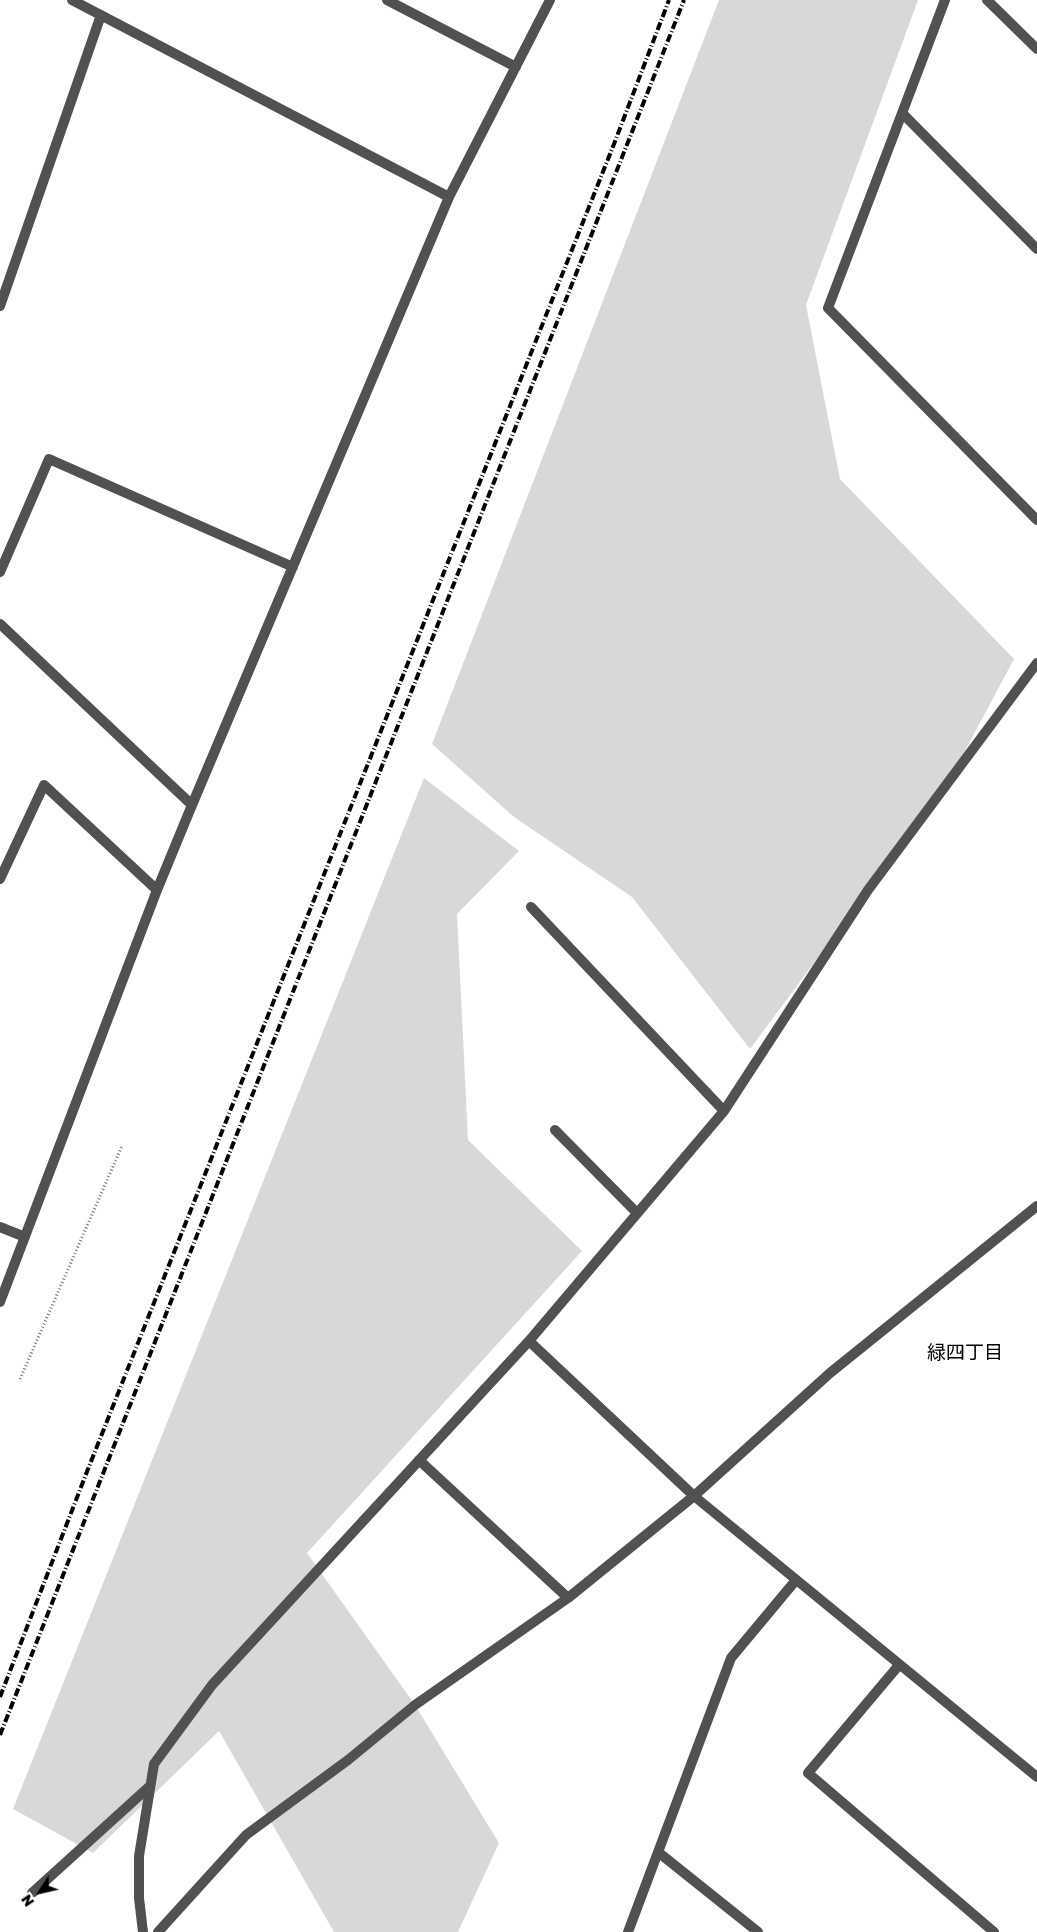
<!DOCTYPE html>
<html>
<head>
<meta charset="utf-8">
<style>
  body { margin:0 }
  #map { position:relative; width:1037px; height:1932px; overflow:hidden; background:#fff; font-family:"Golos Text",sans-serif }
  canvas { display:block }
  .north { position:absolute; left:15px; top:1867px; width:50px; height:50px; -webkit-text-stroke:4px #fff; paint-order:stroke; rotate:235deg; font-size:14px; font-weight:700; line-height:20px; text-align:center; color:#000 }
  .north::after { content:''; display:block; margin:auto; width:18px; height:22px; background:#000; clip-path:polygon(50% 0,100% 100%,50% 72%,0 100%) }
</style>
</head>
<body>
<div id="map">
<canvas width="1037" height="1932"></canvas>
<div class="north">N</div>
</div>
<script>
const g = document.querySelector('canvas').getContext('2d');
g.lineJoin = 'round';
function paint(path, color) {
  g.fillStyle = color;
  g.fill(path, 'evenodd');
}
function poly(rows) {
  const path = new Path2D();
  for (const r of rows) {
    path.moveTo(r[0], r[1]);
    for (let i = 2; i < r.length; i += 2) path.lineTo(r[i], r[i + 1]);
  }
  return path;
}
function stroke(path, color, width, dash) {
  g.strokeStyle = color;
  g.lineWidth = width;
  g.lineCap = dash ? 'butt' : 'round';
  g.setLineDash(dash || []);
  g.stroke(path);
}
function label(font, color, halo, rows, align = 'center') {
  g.font = font + ' "Golos Text","Noto Sans JP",sans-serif';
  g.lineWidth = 4.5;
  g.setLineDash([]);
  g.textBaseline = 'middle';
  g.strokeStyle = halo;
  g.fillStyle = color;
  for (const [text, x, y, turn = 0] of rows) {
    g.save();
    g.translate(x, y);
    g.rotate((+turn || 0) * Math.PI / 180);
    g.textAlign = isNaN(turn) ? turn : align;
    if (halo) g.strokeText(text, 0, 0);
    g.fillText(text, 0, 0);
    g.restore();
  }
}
const green = poly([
  [719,0,918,0,806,305,840,479,1014,659,949,781,750,1049,632,897,514,817,432,744],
  [424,778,519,851,457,914,468,1140,582,1251,307,1553,415,1705,499,1843,458,1932,334,1932,219,1731,93,1853,13,1809]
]);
const path = poly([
  [20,1379,122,1146]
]);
const service = poly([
  [32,1893,150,1786]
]);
const minor = poly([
  [72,0,449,197],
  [387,0,516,67],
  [945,0,828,308,1037,520],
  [987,0,1037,49],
  [902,113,1037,249],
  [0,306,101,15],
  [0,572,49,459,293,567],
  [0,624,192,805],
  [0,879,44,785,157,890],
  [531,907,724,1111],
  [555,1130,637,1213],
  [0,1227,25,1237],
  [0,1302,157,890,192,805,449,197,550,0],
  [529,1341,694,1496,1037,1777],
  [419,1460,568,1598],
  [899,1665,808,1773,994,1932],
  [658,1852,758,1932],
  [143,1932,139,1898,139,1856,154,1764,212,1685,529,1341,724,1111,868,890,1037,663],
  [158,1932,246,1835,348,1760,415,1705,568,1598,694,1496,830,1373,1037,1206],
  [628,1932,731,1658,796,1580]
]);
const rail = poly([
  [0,1697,88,1469,614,144,669,0],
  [0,1735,684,0]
]);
const neighbourhoodNames = [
  ["緑四丁目",965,1353]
];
paint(green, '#d8d8d8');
stroke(path, '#737373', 3, [1, 2.5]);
stroke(service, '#515151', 10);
stroke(minor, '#515151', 10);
stroke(rail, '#000', 4, [8, 2.5, 1, 2.5]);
label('19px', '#000', '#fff', neighbourhoodNames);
</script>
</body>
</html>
